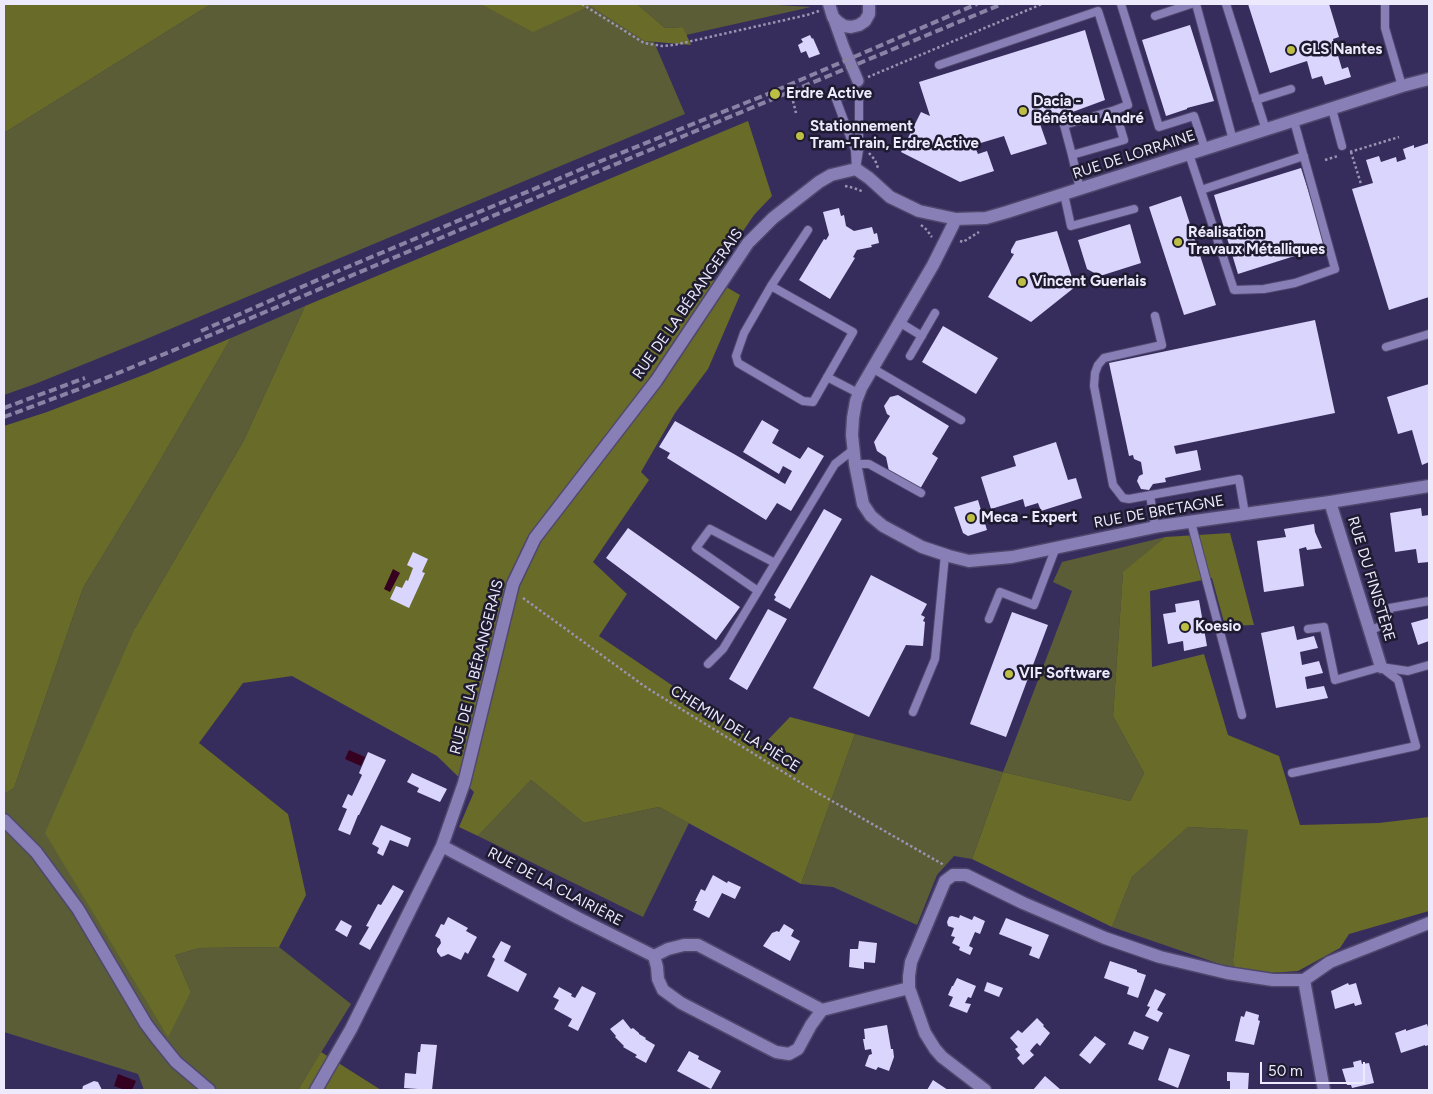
<!DOCTYPE html>
<html>
<head>
<meta charset="utf-8">
<style>
  body { margin:0 }
  #map { position:relative; width:1433px; height:1094px; overflow:hidden; background:#372d5c; font-family:Figtree,sans-serif }
  canvas { display:block }
  .frame { position:absolute; inset:0; border:5px solid #eceafc; pointer-events:none }
  .scale { position:absolute; left:1260px; top:1062px; width:105px; height:22px; box-sizing:border-box; border:2px solid #eceafc; border-top:0; padding-left:6px; font-size:15px; line-height:18px; white-space:nowrap; color:#eceafc; -webkit-text-stroke:4px #1e1a2f; paint-order:stroke }
</style>
</head>
<body>
<div id="map">
<canvas width="1433" height="1094"></canvas>
<div class="frame"></div>
<div class="scale">50 m</div>
</div>
<script>
const g = document.querySelector('canvas').getContext('2d');
g.lineJoin = 'round';
function paint(path, color) {
  g.fillStyle = color;
  g.fill(path, 'evenodd');
}
function poly(rows) {
  const path = new Path2D();
  for (const r of rows) {
    path.moveTo(r[0], r[1]);
    for (let i = 2; i < r.length; i += 2) path.lineTo(r[i], r[i + 1]);
  }
  return path;
}
function stroke(path, color, width, dash) {
  g.strokeStyle = color;
  g.lineWidth = width;
  g.lineCap = dash ? 'butt' : 'round';
  g.setLineDash(dash || []);
  g.stroke(path);
}
function label(font, color, halo, rows, align = 'center') {
  g.font = font + ' Figtree,sans-serif';
  g.lineWidth = 5;
  g.setLineDash([]);
  g.textBaseline = 'middle';
  g.strokeStyle = halo;
  g.fillStyle = color;
  for (const [text, x, y, turn = 0] of rows) {
    g.save();
    g.translate(x, y);
    g.rotate((+turn || 0) * Math.PI / 180);
    g.textAlign = isNaN(turn) ? turn : align;
    if (halo) g.strokeText(text, 0, 0);
    g.fillText(text, 0, 0);
    g.restore();
  }
}
const green = poly([
  [211,4,480,4,533,31,590,6,644,41,654,42,685,114,139,342,35,384,4,395,4,133],
  [637,4,760,4,811,7,686,35,683,27,665,28],
  [305,306,244,440,135,628,167,1036,191,992,175,955,200,948,279,947,351,1004,298,1090,144,1090,138,1074,4,1032,4,794,14,788,83,588,151,476,231,338],
  [1165,537,1123,573,1113,716,1144,773,1130,801,1003,772,972,859,954,856,937,875,917,925,833,887,801,884,855,734,1003,772,1072,591,1053,582,1062,562],
  [531,780,584,823,659,807,689,823,643,917,478,836],
  [1188,827,1249,830,1233,959,1234,969,1112,927,1132,877]
]);
const forest = poly([
  [4,4,211,4,4,133],
  [480,4,637,4,665,28,683,27,691,45,644,41,590,6,533,32],
  [748,121,772,196,754,215,711,278,740,295,708,369,675,413,641,472,649,480,593,562,627,594,599,636,762,746,790,717,855,734,801,884,659,807,584,823,531,780,478,836,459,827,474,792,437,756,292,676,243,683,199,743,288,814,306,895,279,947,200,948,175,955,191,992,168,1037,45,833,135,628,244,440,305,306],
  [231,338,151,476,83,588,14,788,4,794,4,426,47,412,146,374],
  [1230,533,1254,625,1225,626,1212,578,1150,591,1152,667,1204,654,1228,735,1279,756,1300,825,1379,823,1429,817,1429,911,1349,934,1340,948,1298,971,1270,973,1234,969,1233,960,1248,830,1188,827,1132,877,1112,927,972,859,1003,772,1130,801,1144,773,1113,716,1123,572,1165,537],
  [321,1052,381,1090,298,1090]
]);
const water = poly([
  [393,569,400,573,390,592,384,589],
  [349,750,365,757,361,766,345,759],
  [118,1074,136,1081,132,1090,125,1090,114,1086]
]);
const building = poly([
  [1248,4,1329,4,1339,37,1333,39,1342,69,1348,67,1351,77,1325,85,1322,76,1312,79,1307,61,1270,73],
  [1190,25,1214,101,1187,108,1187,109,1166,116,1142,40],
  [1085,30,1105,100,1040,124,1047,144,1011,155,1004,136,974,145,978,154,987,151,994,171,960,182,901,152,921,112,930,116,919,82],
  [810,35,812,39,813,38,820,54,809,58,806,51,801,53,798,45,803,42,801,39],
  [1429,143,1429,297,1389,310,1352,189,1373,183,1366,160,1379,156,1381,162,1396,157,1397,162,1406,159,1403,149,1414,145,1414,148],
  [1301,168,1326,246,1238,274,1214,195],
  [1181,196,1216,305,1184,315,1149,207],
  [839,208,841,216,844,215,846,226,854,231,872,227,874,234,877,233,879,243,871,245,872,247,857,250,853,257,855,258,830,299,799,280,824,239,826,240,829,235,823,212],
  [1130,224,1141,263,1100,276,1087,269,1078,240],
  [1057,231,1075,287,1031,322,988,297,1014,254,1011,253,1011,250,1016,241],
  [1315,320,1335,413,1174,446,1176,454,1197,450,1201,470,1165,478,1166,482,1153,484,1149,490,1141,489,1137,481,1139,476,1143,474,1141,462,1134,459,1133,455,1129,456,1109,363],
  [943,326,998,358,976,394,922,362],
  [1429,384,1429,462,1422,465,1412,430,1398,434,1387,397],
  [898,395,949,426,932,454,938,458,920,489,889,471,886,457,877,451,874,442,890,416,887,414,884,406,890,397],
  [762,420,779,430,772,443,800,459,808,447,824,456,791,511,777,503,766,520,667,458,670,453,659,447,675,421,734,454,785,484,792,471,783,466,779,474,743,452],
  [1056,442,1068,480,1076,478,1082,498,1041,511,1038,503,1025,507,1023,499,991,509,981,477,1016,466,1013,456],
  [978,500,987,530,968,536,963,533,954,507],
  [1421,508,1422,516,1429,515,1429,562,1418,563,1416,549,1395,552,1390,513],
  [824,509,842,519,790,609,774,600,776,597,774,595],
  [1314,524,1315,532,1322,548,1307,550,1306,547,1299,549,1304,586,1264,592,1257,541,1286,537,1284,529],
  [628,528,740,607,716,640,606,558],
  [413,552,428,559,422,572,425,573,409,608,390,599,396,586,402,588,406,580,408,581,413,568,407,565],
  [871,575,927,604,921,615,925,617,923,621,925,622,923,646,906,645,869,717,813,688],
  [1199,600,1207,646,1184,651,1183,641,1168,644,1163,614,1176,612,1175,604],
  [768,609,787,619,747,690,729,679],
  [1012,612,1048,625,1006,737,970,724],
  [1429,618,1429,641,1418,645,1411,623],
  [1294,626,1297,640,1314,636,1318,648,1300,652,1302,665,1319,661,1323,673,1305,677,1307,689,1324,686,1328,698,1276,708,1261,633],
  [368,752,386,760,359,815,358,815,350,835,338,830,347,809,342,807,348,794,352,796,362,775,359,773],
  [412,773,447,789,440,802,417,792,419,788,407,782],
  [381,825,411,838,408,847,390,840,383,856,377,853,379,848,372,844],
  [713,875,727,883,728,881,741,887,735,899,722,893,709,918,693,910,697,901,695,901,701,889,705,891],
  [393,885,404,891,370,950,359,944,369,927,366,926,378,904,381,905],
  [960,915,972,920,974,916,985,921,980,934,975,932,969,946,973,948,970,955,959,950,960,947,952,943,955,937,951,936,954,928,948,926,947,922,949,917,952,916,959,918],
  [448,917,468,928,466,931,477,937,468,954,465,952,461,960,448,954,444,956,441,957,437,952,437,949,441,943,440,939,435,936,441,924,444,925],
  [1006,918,1049,935,1039,959,1029,955,1032,947,999,934],
  [341,920,352,926,347,937,335,930],
  [784,924,794,930,791,936,800,941,790,961,763,946,772,933,777,931,779,932],
  [501,941,511,946,504,961,527,974,518,992,487,976,495,959,492,957],
  [859,941,877,943,875,963,864,962,864,969,849,967,850,949,858,949],
  [1110,961,1137,970,1137,972,1146,975,1138,998,1127,994,1129,987,1104,978],
  [957,978,976,986,971,998,968,997,965,1003,971,1004,967,1013,949,1006,953,997,948,995,952,986,953,986],
  [987,982,1003,988,999,997,984,991],
  [1348,983,1349,985,1356,983,1362,1004,1355,1006,1354,1003,1335,1009,1331,991],
  [582,986,596,993,578,1031,568,1026,572,1019,554,1009,559,1000,553,997,559,987,572,994,571,996,575,998],
  [1155,989,1166,994,1157,1010,1163,1013,1158,1022,1145,1016,1150,1007,1147,1006],
  [1246,1011,1259,1015,1258,1020,1260,1021,1254,1045,1235,1041,1241,1016,1244,1017],
  [1037,1018,1044,1025,1043,1026,1050,1033,1040,1046,1037,1043,1034,1046,1030,1051,1034,1055,1023,1065,1017,1058,1020,1055,1015,1049,1018,1047,1010,1038,1018,1030,1022,1033],
  [623,1019,631,1029,633,1028,639,1033,639,1034,646,1038,645,1039,655,1045,646,1063,635,1057,637,1055,623,1047,624,1046,615,1037,616,1036,610,1029],
  [1427,1024,1429,1030,1429,1045,1425,1046,1425,1045,1401,1053,1395,1033,1406,1029,1406,1031],
  [887,1025,891,1049,893,1049,894,1057,889,1071,878,1067,876,1070,865,1066,869,1055,872,1054,871,1049,865,1050,863,1039,865,1039,864,1029],
  [1134,1031,1149,1037,1143,1050,1128,1044],
  [1095,1036,1106,1044,1090,1064,1079,1055],
  [421,1044,437,1045,432,1090,404,1088,405,1073,416,1074,418,1052,420,1052],
  [1169,1048,1190,1055,1178,1088,1158,1080],
  [689,1051,699,1056,698,1059,721,1071,711,1089,677,1071],
  [1361,1060,1362,1064,1369,1063,1374,1083,1352,1088,1351,1085,1347,1085,1342,1069,1354,1067,1353,1062],
  [1227,1072,1249,1073,1248,1090,1230,1090,1230,1081,1227,1081],
  [1045,1076,1061,1090,1033,1090],
  [933,1080,948,1090,927,1090],
  [94,1081,98,1082,102,1090,82,1090,83,1086]
]);
const path = poly([
  [582,4,644,43,662,46,674,45,807,15,819,11],
  [868,77,1042,4],
  [793,101,796,113],
  [1350,152,1399,137],
  [1351,152,1361,184],
  [869,153,875,160,878,168],
  [1325,160,1338,156],
  [845,186,854,188,864,192],
  [921,225,927,230,931,236,932,237],
  [960,241,963,242,979,232],
  [523,598,647,688,811,789,944,865]
]);
const service = poly([
  [1121,4,1159,127,1194,116,1205,149],
  [1196,4,1233,140],
  [1226,4,1266,130],
  [1385,4,1385,28,1402,86],
  [1155,16,1191,4],
  [939,65,1098,11,1128,105,1115,110],
  [851,92,857,92,859,98,859,150,856,169,855,150,836,99,851,92],
  [1256,100,1291,89],
  [1332,109,1342,146],
  [1189,154,1234,290,1264,289,1295,283,1335,269,1294,121],
  [1072,155,1124,140,1115,110,1064,125,1072,155,1080,189],
  [1201,190,1304,156],
  [1064,194,1071,226,1134,209],
  [771,286,744,333,736,356,738,363,803,401,813,402,853,332,771,286,808,230],
  [1155,316,1162,345,1104,358,1098,365,1095,373,1094,386,1113,485,1123,498,1129,499,1239,479,1245,514],
  [899,322,922,336],
  [1386,347,1429,334],
  [910,356,935,313],
  [872,368,961,420],
  [827,377,858,393],
  [855,464,869,464,921,493],
  [1150,495,1155,527],
  [1191,522,1242,715],
  [758,591,696,548,710,529,775,563],
  [989,619,1000,592,1034,605,1056,547],
  [1308,629,1324,627,1335,680,1381,667,1408,671,1429,665],
  [1370,631,1380,626,1387,618,1390,608,1429,601],
  [708,664,723,649,835,464,853,450],
  [913,712,935,659,945,555],
  [1292,773,1416,746,1398,680,1381,667]
]);
const pedestrian = poly([
  [833,17,844,48,858,81]
]);
const minor = poly([
  [829,4,833,17,838,22,844,26,851,27,859,25,865,21,869,14,869,4],
  [956,219,933,265,861,388,856,401,853,418,852,435,855,464,863,504,871,516,883,526,922,547,949,556,969,561,1012,557,1160,526,1330,502,1429,486],
  [1330,502,1381,667],
  [442,846,578,918,654,956,657,967,658,979,663,990,681,1003,776,1052,789,1054,798,1049,811,1025,822,1010,909,988],
  [654,956,668,949,684,945,698,945,822,1010],
  [1304,980,1330,962,1429,923],
  [316,1090,351,1029,442,846,464,783,513,584,535,538,656,381,748,243,773,218,819,182,831,175,856,169,869,178,890,197,919,211,956,219,986,218,1007,212,1402,86,1429,79],
  [985,1090,942,1057,935,1049,925,1033,909,988,909,976,911,962,945,881,953,875,966,875,1023,903,1105,938,1160,957,1227,973,1273,980,1304,980,1324,1090]
]);
const tertiary = poly([
  [4,820,36,852,78,909,146,1024,155,1036,176,1062,209,1090]
]);
const rail = poly([
  [201,331,338,271,601,161,770,93,977,4],
  [4,408,85,378],
  [4,417,79,389,213,334,604,169,1002,4]
]);
const markers = [
  [1291,50,5,"#bcbf44"],
  [775,94,6,"#bcbf44"],
  [1023,111,5,"#bcbf44"],
  [800,136,5,"#bcbf44"],
  [1178,242,5,"#bcbf44"],
  [1022,282,5,"#bcbf44"],
  [971,518,5,"#bcbf44"],
  [1185,627,5,"#bcbf44"],
  [1009,674,5,"#bcbf44"]
];
const poiNames = [
  ["GLS Nantes",1301,50],
  ["Erdre Active",786,94],
  ["Dacia -",1033,102],
  ["Bénéteau André",1033,119],
  ["Stationnement",810,127],
  ["Tram-Train, Erdre Active",810,144],
  ["Réalisation",1188,233],
  ["Travaux Métalliques",1188,250],
  ["Vincent Guerlais",1032,282],
  ["Meca - Expert",981,518],
  ["Koesio",1195,627],
  ["VIF Software",1019,674]
];
const streetNames = [
  ["RUE DE LORRAINE",1134,155,-18],
  ["RUE DE LA BÉRANGERAIS",688,304,-55],
  ["RUE DE BRETAGNE",1159,512,-10],
  ["RUE DU FINISTÈRE",1371,579,73],
  ["RUE DE LA BÉRANGERAIS",477,667,-76],
  ["CHEMIN DE LA PIÈCE",735,729,32],
  ["RUE DE LA CLAIRIÈRE",555,887,28]
];
paint(green, '#5b5d36');
paint(forest, '#696b29');
paint(water, '#360120');
paint(building, '#dad5fc');
stroke(service, '#50476d', 10);
stroke(pedestrian, '#50476d', 14);
stroke(minor, '#50476d', 15);
stroke(tertiary, '#50476d', 15);
stroke(path, '#9a94b3', 2.5, [2.5, 2.5]);
stroke(service, '#877fb6', 8);
stroke(pedestrian, '#877fb6', 11);
stroke(minor, '#877fb6', 12);
stroke(tertiary, '#877fb6', 12);
stroke(rail, '#8983a5', 4, [8, 4]);
for (const [x, y, r, color] of markers) {
  const dot = new Path2D();
  dot.arc(x, y, r, 0, 2 * Math.PI);
  g.fillStyle = color;
  g.fill(dot);
  stroke(dot, '#1e1a2f', 2);
}
label('bold 15px', '#eceafc', '#1e1a2f', poiNames, 'left');
label('15px', '#eceafc', '#1e1a2f', streetNames);
</script>
</body>
</html>
